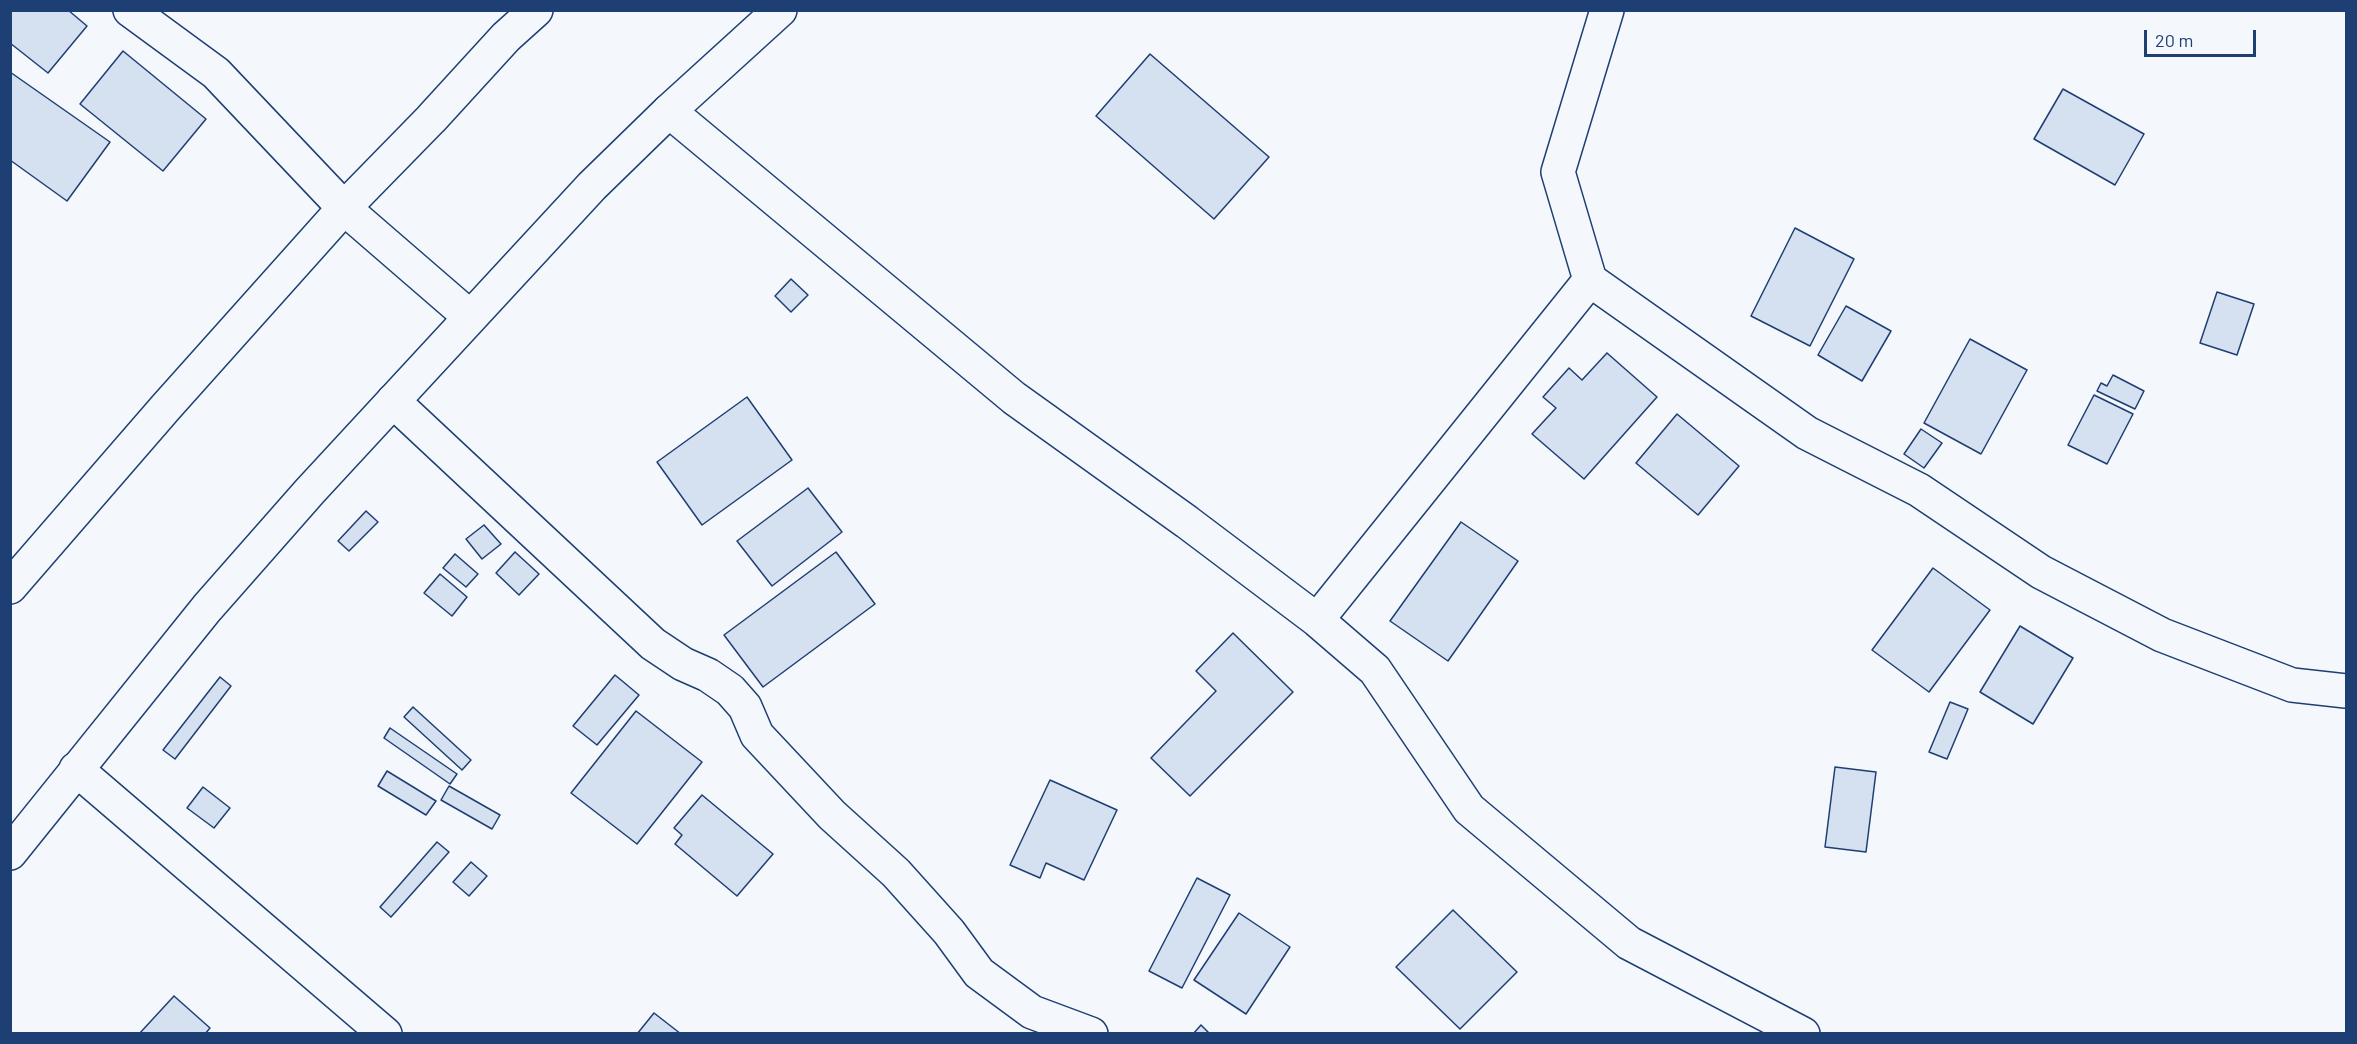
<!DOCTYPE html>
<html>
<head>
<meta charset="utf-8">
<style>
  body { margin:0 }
  #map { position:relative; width:2357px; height:1044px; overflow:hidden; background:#f4f7fb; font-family:Barlow,sans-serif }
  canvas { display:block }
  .frame { position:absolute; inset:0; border:12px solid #1d3f73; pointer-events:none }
  .scale { position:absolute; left:2144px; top:30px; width:112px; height:27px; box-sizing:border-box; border:3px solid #1d3f73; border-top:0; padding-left:8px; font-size:18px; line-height:21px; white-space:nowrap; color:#1d3f73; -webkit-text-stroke:4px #f4f7fb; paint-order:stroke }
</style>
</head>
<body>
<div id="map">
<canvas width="2357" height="1044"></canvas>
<div class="frame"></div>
<div class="scale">20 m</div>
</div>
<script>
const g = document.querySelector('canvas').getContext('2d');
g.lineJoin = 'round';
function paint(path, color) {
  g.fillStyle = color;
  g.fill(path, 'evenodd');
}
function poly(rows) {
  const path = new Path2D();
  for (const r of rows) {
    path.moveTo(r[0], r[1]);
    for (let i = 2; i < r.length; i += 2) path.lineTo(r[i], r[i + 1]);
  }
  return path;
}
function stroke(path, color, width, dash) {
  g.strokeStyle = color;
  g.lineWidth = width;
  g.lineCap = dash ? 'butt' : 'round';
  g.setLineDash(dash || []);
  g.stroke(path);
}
const building = poly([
  [10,10,68,10,87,26,48,73,10,43,10,10],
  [123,51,206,119,163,171,80,104,123,51],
  [1150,54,1269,157,1214,219,1096,116,1150,54],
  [10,72,110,142,67,201,10,160,10,72],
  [2063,89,2144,134,2115,185,2034,139,2063,89],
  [1795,228,1854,259,1810,346,1751,316,1795,228],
  [791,279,808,295,791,312,775,296,791,279],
  [2217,292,2254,304,2237,355,2200,343,2217,292],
  [1846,306,1891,331,1862,381,1818,355,1846,306],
  [1970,339,2027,370,1981,454,1924,423,1970,339],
  [1607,353,1657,397,1584,479,1532,434,1556,408,1543,397,1569,368,1582,380,1607,353],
  [2113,375,2144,391,2135,409,2097,391,2101,383,2107,386,2113,375],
  [2094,395,2133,414,2107,464,2068,445,2094,395],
  [747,397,792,460,702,525,657,462,747,397],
  [1677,414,1739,466,1698,515,1636,463,1677,414],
  [1921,429,1942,443,1924,468,1904,454,1921,429],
  [808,488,842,532,772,586,737,541,808,488],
  [366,511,378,522,349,551,338,541,366,511],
  [1461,522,1518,561,1448,661,1390,621,1461,522],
  [484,525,501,544,482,559,466,539,484,525],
  [515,552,539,574,519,595,496,573,515,552],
  [836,552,875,604,763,687,724,635,836,552],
  [455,554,478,574,466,587,443,568,455,554],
  [1933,568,1990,610,1929,692,1872,650,1933,568],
  [440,574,467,597,452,616,424,593,440,574],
  [2020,626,2073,658,2033,724,1980,692,2020,626],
  [1233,633,1293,692,1190,796,1151,758,1216,691,1196,671,1233,633],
  [615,675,639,695,597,745,573,726,615,675],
  [220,677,231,686,175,759,163,750,220,677],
  [1950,702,1968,709,1947,759,1929,752,1950,702],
  [413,707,471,760,462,770,404,717,413,707],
  [636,711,702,762,637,844,571,793,636,711],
  [390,728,457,774,450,784,384,738,390,728],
  [1835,767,1876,772,1866,852,1825,847,1835,767],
  [387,771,436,801,426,815,378,786,387,771],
  [1050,780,1117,810,1084,880,1046,863,1040,878,1010,865,1050,780],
  [449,786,500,815,492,829,441,800,449,786],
  [203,787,230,808,214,828,187,808,203,787],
  [702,795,773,854,737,896,675,844,682,835,674,828,702,795],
  [437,842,449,852,391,917,380,907,437,842],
  [471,862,487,876,469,896,453,882,471,862],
  [1197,878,1230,895,1182,988,1149,971,1197,878],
  [1453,910,1517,972,1460,1029,1396,967,1453,910],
  [1239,913,1290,947,1246,1014,1194,980,1239,913],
  [174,996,210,1028,205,1034,139,1034,174,996],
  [654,1013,681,1034,637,1034,654,1013],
  [1201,1025,1210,1034,1193,1034,1201,1025]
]);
const street = poly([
  [130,10,216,73,344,208,470,317],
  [669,111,1014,398,1187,522,1317,620,1375,670,1469,809,1629,943,1803,1034],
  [1590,280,1807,433,1919,490,2041,572,2162,635,2292,685,2346,691],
  [393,401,653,644,683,664,708,675,730,690,745,707,757,735,832,815,896,873,949,932,979,973,1032,1012,1091,1034],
  [1317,620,1590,280,1558,172,1607,10],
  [76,769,385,1034]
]);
const highway = poly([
  [10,587,166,407,344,208,431,119,506,37,536,10],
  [10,853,207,608,310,491,592,186,669,111,780,10]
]);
paint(building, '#d5e0f0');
stroke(building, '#1d3f73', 1.5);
stroke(street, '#1d3f73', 36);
stroke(highway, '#1d3f73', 36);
stroke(street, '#f4f7fb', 33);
stroke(highway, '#f4f7fb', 33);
</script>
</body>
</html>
